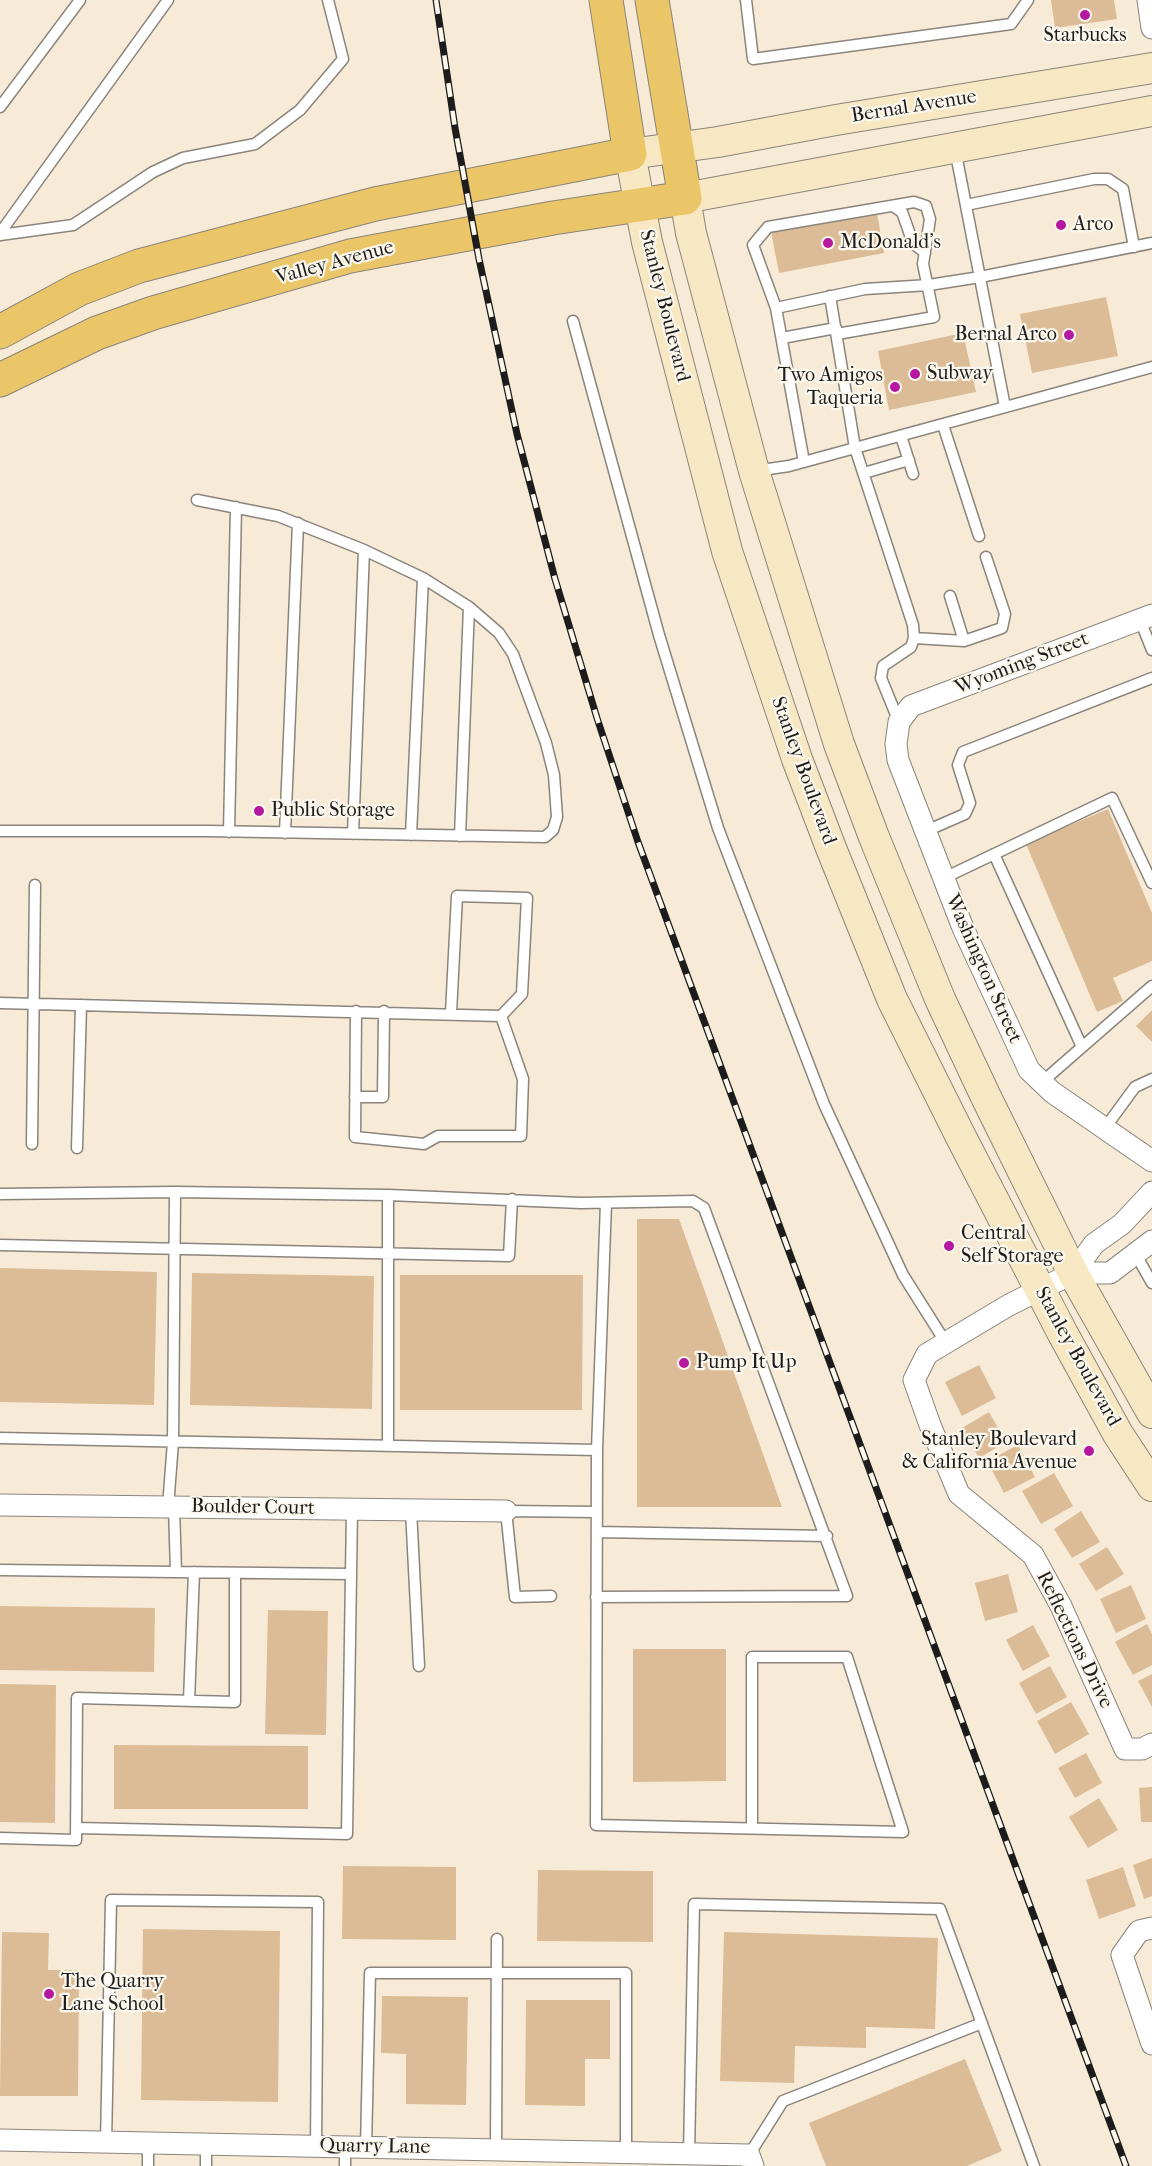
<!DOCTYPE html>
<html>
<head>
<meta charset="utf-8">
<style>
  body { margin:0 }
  canvas { display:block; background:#f7ebd8 }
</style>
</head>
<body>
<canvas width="1152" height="2166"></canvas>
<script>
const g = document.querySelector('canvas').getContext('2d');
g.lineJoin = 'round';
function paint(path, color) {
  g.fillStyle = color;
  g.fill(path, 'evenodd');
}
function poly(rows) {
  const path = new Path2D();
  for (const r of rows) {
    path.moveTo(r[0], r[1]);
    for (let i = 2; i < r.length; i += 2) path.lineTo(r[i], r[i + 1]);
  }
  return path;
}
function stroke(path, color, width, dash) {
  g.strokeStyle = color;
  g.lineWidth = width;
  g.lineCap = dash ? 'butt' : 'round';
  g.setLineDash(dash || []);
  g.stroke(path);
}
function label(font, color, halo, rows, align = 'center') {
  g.font = font + ' "IM FELL French Canon",serif';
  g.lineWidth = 4.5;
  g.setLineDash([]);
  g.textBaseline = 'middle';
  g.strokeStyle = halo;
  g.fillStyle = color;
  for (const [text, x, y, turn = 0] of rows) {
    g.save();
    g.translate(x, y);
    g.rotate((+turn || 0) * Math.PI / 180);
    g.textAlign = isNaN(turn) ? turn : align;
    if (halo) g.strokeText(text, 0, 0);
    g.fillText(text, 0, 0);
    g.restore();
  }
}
const building = poly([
  [1051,0,1114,0,1117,19,1055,28],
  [877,213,884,253,779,273,771,232],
  [1106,297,1118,356,1032,373,1020,314],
  [963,333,976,392,889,410,878,351],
  [1108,809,1152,913,1152,961,1113,978,1123,1001,1097,1012,1026,844],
  [1152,1010,1152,1042,1136,1026],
  [637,1219,679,1219,782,1507,637,1507],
  [0,1268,157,1272,154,1405,0,1402],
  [192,1273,374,1276,372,1409,190,1405],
  [400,1275,583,1275,582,1410,400,1410],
  [979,1365,996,1398,962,1416,945,1382],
  [989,1412,1006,1442,979,1458,962,1428],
  [1018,1445,1035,1477,1004,1493,987,1461],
  [1054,1473,1073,1506,1041,1524,1022,1491],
  [1081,1511,1100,1542,1072,1558,1054,1529],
  [1107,1547,1124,1574,1096,1591,1079,1564],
  [1008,1574,1018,1612,985,1621,975,1583],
  [1131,1585,1146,1619,1116,1633,1100,1599],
  [0,1606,155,1608,154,1672,0,1670],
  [268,1610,328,1611,326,1735,265,1734],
  [1147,1624,1152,1634,1152,1665,1133,1675,1115,1642],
  [1033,1625,1050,1656,1023,1671,1006,1640],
  [633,1649,726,1649,726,1781,633,1782],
  [1050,1666,1067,1697,1036,1714,1019,1683],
  [1152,1674,1152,1707,1138,1681],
  [0,1684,56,1685,55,1823,0,1822],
  [1071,1702,1089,1734,1055,1754,1037,1721],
  [114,1745,308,1746,308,1809,114,1809],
  [1086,1753,1102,1783,1075,1798,1058,1768],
  [1152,1787,1152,1822,1141,1822,1139,1788],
  [1099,1798,1118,1830,1088,1848,1069,1817],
  [1152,1858,1152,1896,1144,1899,1133,1865],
  [343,1866,456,1867,456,1940,342,1939],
  [1123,1867,1136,1906,1099,1919,1086,1880],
  [538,1870,653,1871,653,1942,537,1941],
  [143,1929,280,1931,278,2102,141,2100],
  [2,1932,49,1933,48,1970,79,1970,78,2096,0,2096],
  [724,1932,938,1938,935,2029,866,2027,866,2048,795,2046,794,2083,720,2081],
  [382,1996,468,1997,466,2105,406,2104,406,2054,381,2053],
  [526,2000,610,2000,610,2059,585,2059,585,2106,525,2105],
  [965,2059,1002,2151,967,2166,826,2166,809,2123]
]);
const service = poly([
  [746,0,753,59,1011,24,1028,0],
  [0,107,80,0],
  [955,149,1005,407],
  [966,205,1094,179,1108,179,1123,189,1134,247],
  [893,206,902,212,913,243,925,253],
  [0,233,168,0],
  [0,235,73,225,153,172,183,158,255,144,300,110,343,59,328,0],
  [830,296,855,448,913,625,914,638,911,647,883,666,881,678,899,722],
  [776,308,865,289,929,285,980,277,1152,243],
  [573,321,659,635,718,828,824,1104,903,1275,946,1343],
  [782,338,836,328],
  [943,425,979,536],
  [901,436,913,474],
  [804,462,776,308,753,245,768,227,914,202,926,206,930,219,923,264,934,317,837,334],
  [755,471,789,466,1152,367],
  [864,473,909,460],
  [950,596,964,641],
  [1140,620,1152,650],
  [914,638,964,641,1002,628,1005,614,986,557],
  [0,831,208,831,545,837,553,830,557,817,554,775,546,743,513,654,499,633,469,607,423,578,364,550,278,516,197,500],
  [926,831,965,814,970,803,958,765,963,752,1152,678],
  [229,832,236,507],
  [285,833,298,523],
  [353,834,364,550],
  [411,835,423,578],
  [460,836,469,607],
  [994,854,1082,1047],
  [944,878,1112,798,1152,883],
  [0,1003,501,1016,522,994,527,898,457,896,451,1013],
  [356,1011,355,1137,424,1144,438,1136,521,1136,523,1079,501,1016],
  [1042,1082,1152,986],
  [355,1097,383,1097,384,1011],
  [1105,1128,1135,1087,1152,1079],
  [32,1144,35,885],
  [77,1148,81,1005],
  [0,1194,175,1192,388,1195,581,1203,693,1201,704,1208,847,1596,596,1597],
  [606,1203,597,1450,596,1825,903,1832,847,1657,752,1657,752,1828],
  [0,1245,509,1256,512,1199],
  [1136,1255,1152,1283],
  [0,1438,597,1450],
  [388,1446,388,1195],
  [168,1507,173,1442,175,1192],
  [174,1507,176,1572],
  [411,1510,419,1666],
  [597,1532,827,1536],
  [0,1570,351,1574],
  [551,1596,515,1597,506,1511,597,1512],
  [189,1701,194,1572],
  [76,1828,347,1834,352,1509],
  [0,1838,76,1840,77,1698,235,1702,235,1573],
  [106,2142,111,1900,318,1902,316,2146],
  [206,2144,206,2166],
  [366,2147,370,1973,626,1973,626,2152],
  [496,2150,497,1939],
  [689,2154,694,1904,940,1909,1034,2166],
  [749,2155,783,2101,982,2023],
  [148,2166,148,2143],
  [345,2166,345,2147]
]);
const minor = poly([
  [1148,0,1152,28],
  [1152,615,911,706,899,722,896,744,898,760,963,928,1029,1070,1052,1092,1152,1161],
  [1152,1241,1110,1273,1073,1273,1009,1305,927,1354,914,1380,930,1425,959,1494,1033,1555,1061,1606,1125,1749,1142,1749,1152,1744],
  [1073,1273,1094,1244,1122,1224,1152,1192],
  [0,1505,506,1511],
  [1152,1928,1139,1931,1122,1955,1152,2044],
  [0,2140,749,2155,753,2166]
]);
const secondary = poly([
  [1152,68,836,120,718,142,630,154,647,242,727,551,797,759,831,848,892,999,961,1137,1063,1334,1118,1434,1152,1486],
  [1152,111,685,198,691,233,754,471,839,744,874,837,940,999,986,1097,1073,1273,1152,1413]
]);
const primary = poly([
  [0,332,79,289,139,266,375,204,630,154,606,0],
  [0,380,97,333,153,313,350,256,553,218,685,198,652,0]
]);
const rail = poly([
  [436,0,455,128,479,259,517,434,555,579,597,718,638,842,1126,2166]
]);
const markers = [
  [1085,15,6,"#b5179e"],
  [1061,225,6,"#b5179e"],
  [828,243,6,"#b5179e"],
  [1069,335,6,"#b5179e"],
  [915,374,6,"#b5179e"],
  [895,387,6,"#b5179e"],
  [259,811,6,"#b5179e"],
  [949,1246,6,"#b5179e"],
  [684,1363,6,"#b5179e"],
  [1089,1451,6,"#b5179e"],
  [49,1994,6,"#b5179e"]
];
const poiNames = [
  ["Starbucks",1085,36,"center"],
  ["Arco",1073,225],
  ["McDonald's",840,243],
  ["Bernal Arco",1057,335,"right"],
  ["Subway",927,374],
  ["Two Amigos",883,376,"right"],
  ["Taqueria",883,399,"right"],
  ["Public Storage",271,811],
  ["Central",961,1234],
  ["Self Storage",961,1257],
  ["Pump It Up",696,1363],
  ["Stanley Boulevard",1077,1440,"right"],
  ["& California Avenue",1077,1463,"right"],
  ["The Quarry",61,1982],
  ["Lane School",61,2005]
];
const streetNames = [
  ["Bernal Avenue",914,107,-9],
  ["Valley Avenue",335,263,-15],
  ["Stanley Boulevard",664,306,76],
  ["Wyoming Street",1022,664,-21],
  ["Stanley Boulevard",803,771,70],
  ["Washington Street",983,969,66],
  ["Stanley Boulevard",1077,1357,61],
  ["Boulder Court",253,1508,1],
  ["Reflections Drive",1074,1640,64],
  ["Quarry Lane",375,2147,1]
];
paint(building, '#dcbc97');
stroke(service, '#8a847a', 13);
stroke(minor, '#8a847a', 23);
stroke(secondary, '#8a847a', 32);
stroke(primary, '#8a847a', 35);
stroke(service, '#fff', 10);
stroke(minor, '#fff', 21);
stroke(secondary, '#f7e8c3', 30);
stroke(primary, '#ebc669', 33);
stroke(rail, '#1c1c1c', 7);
stroke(rail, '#fbf7ec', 4.5, [14]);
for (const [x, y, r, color] of markers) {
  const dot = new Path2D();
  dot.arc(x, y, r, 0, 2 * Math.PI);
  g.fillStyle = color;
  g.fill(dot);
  stroke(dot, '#fbf7ec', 2);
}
label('20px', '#1c1c1c', '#fbf7ec', poiNames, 'left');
label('20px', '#1c1c1c', '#fbf7ec', streetNames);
</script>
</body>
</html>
